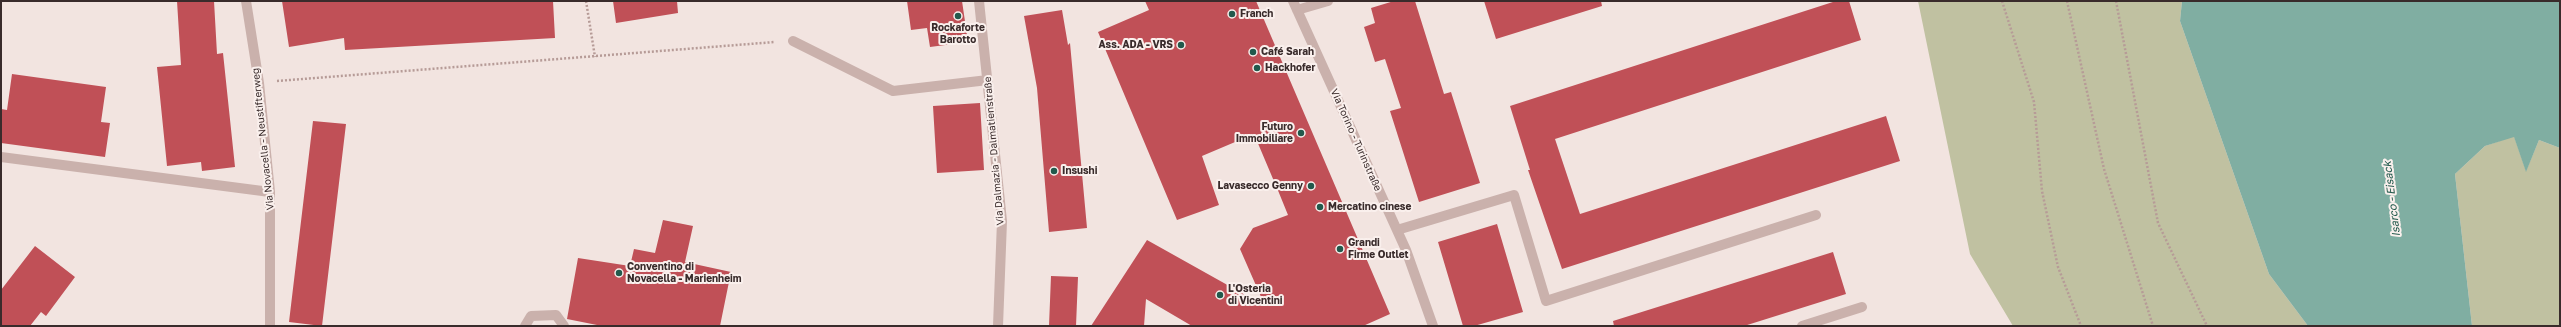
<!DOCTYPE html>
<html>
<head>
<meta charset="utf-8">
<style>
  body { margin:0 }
  #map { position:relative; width:2561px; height:327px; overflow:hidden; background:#f2e4e0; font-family:"Golos Text",sans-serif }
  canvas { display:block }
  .frame { position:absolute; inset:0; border:2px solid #392b2b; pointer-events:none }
</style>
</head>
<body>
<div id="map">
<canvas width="2561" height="327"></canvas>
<div class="frame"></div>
</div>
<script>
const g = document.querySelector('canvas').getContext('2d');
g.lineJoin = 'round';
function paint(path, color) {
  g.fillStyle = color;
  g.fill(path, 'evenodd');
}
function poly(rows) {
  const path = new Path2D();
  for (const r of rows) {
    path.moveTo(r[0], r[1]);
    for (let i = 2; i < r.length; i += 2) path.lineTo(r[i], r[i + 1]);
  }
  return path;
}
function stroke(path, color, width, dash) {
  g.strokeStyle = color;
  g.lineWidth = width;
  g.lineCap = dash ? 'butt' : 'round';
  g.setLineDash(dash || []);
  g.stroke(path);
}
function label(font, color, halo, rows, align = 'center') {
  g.font = font + ' "Golos Text",sans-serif';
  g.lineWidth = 4;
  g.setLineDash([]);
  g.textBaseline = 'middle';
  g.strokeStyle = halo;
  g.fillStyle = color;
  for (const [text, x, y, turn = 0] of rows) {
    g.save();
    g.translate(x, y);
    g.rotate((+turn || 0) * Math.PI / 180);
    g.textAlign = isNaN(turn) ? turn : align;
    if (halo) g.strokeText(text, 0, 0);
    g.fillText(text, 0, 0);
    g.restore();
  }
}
const green = poly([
  [1918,1,2182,1,2180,21,2269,274,2308,326,2013,326,1970,254],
  [2514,136,2526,171,2539,140,2560,148,2560,326,2472,326,2455,174,2485,146]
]);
const water = poly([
  [2182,1,2560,1,2560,148,2539,140,2526,172,2514,137,2485,146,2455,174,2472,326,2308,326,2269,274,2180,21]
]);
const building = poly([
  [177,1,214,1,217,54,223,53,235,167,202,171,201,162,167,166,157,67,181,65],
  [282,1,553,1,555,38,345,50,344,38,289,47],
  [613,1,677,1,678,13,616,23],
  [907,1,962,1,968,42,930,47,927,28,911,30],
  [1145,1,1256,1,1390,314,1363,326,1192,326,1146,299,1144,326,1091,326,1147,240,1265,306,1240,249,1253,228,1288,215,1277,188,1279,185,1276,186,1254,134,1202,156,1219,205,1177,220,1098,32,1149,10],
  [1394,1,1415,1,1444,94,1451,92,1480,183,1419,202,1390,111,1401,108,1385,59,1375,62,1364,27,1375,23,1371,8],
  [1484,1,1601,1,1602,6,1496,39],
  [1836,1,1849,1,1861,40,1555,139,1580,214,1886,116,1900,161,1562,269,1528,170,1530,170,1510,106],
  [1062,10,1068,45,1070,43,1087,228,1049,232,1037,88,1024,16],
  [12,74,106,87,101,122,110,123,105,157,1,143,1,109,7,110],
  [980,103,984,170,937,173,933,106],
  [313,121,346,124,322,326,289,322],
  [663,220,693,226,685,262,731,272,720,326,602,326,567,319,578,258,630,266,634,249,655,253],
  [1497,224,1523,312,1474,326,1463,326,1438,242],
  [35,246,75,277,46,316,41,312,30,326,1,326,1,290],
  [1833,252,1846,294,1744,326,1614,326,1613,321],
  [1051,276,1078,277,1076,326,1049,326]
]);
const path = poly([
  [586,1,595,57],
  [2002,1,2034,102,2042,191,2058,267,2081,326],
  [2067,1,2104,169,2153,326],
  [2116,1,2158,223,2207,326],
  [277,81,775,42]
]);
const minor = poly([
  [246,1,259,83,270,192,270,326],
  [979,1,1002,221,998,326],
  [1293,1,1406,250,1433,326],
  [1297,10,1328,1],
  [793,41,893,91,988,80],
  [1,157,270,192],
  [1397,230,1514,195,1546,301,1816,215],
  [525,326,531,316,556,315,564,326],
  [1802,326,1862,307]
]);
const markers = [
  [1232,14,4,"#22594c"],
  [958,16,4,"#22594c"],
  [1181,45,4,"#22594c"],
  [1253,52,4,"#22594c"],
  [1257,68,4,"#22594c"],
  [1301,133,4,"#22594c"],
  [1054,171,4,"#22594c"],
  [1311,186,4,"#22594c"],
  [1320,207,4,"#22594c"],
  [1340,249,4,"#22594c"],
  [619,273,4,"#22594c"],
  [1220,295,4,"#22594c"]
];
const poiNames = [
  ["Franch",1240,14],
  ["Rockaforte",958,28,"center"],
  ["Barotto",958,40,"center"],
  ["Ass. ADA - VRS",1173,45,"right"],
  ["Café Sarah",1261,52],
  ["Hackhofer",1265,68],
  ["Futuro",1293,127,"right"],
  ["Immobiliare",1293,139,"right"],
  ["Insushi",1062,171],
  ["Lavasecco Genny",1303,186,"right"],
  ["Mercatino cinese",1328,207],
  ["Grandi",1348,243],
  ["Firme Outlet",1348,255],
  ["Conventino di",627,267],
  ["Novacella - Marienheim",627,279],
  ["L'Osteria",1228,289],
  ["di Vicentini",1228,301]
];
const streetNames = [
  ["Via Novacella - Neustifterweg",263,139,-96],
  ["Via Torino - Turinstraße",1356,140,66],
  ["Via Dalmazia - Dalmatienstraße",994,151,-95]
];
const waterNames = [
  ["Isarco - Eisack",2392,199,-97]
];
paint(green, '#c0c1a1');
paint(water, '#80aea2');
paint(building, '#c05057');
stroke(path, '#b69b97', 2.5, [2, 2]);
stroke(minor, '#cab1ac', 10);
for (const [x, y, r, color] of markers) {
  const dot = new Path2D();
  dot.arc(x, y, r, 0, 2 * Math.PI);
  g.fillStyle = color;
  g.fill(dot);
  stroke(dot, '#faf0ed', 1.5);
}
label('bold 10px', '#392b2b', '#faf0ed', poiNames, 'left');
label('10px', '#392b2b', '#faf0ed', streetNames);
label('italic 11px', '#22594c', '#faf0ed', waterNames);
</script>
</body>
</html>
